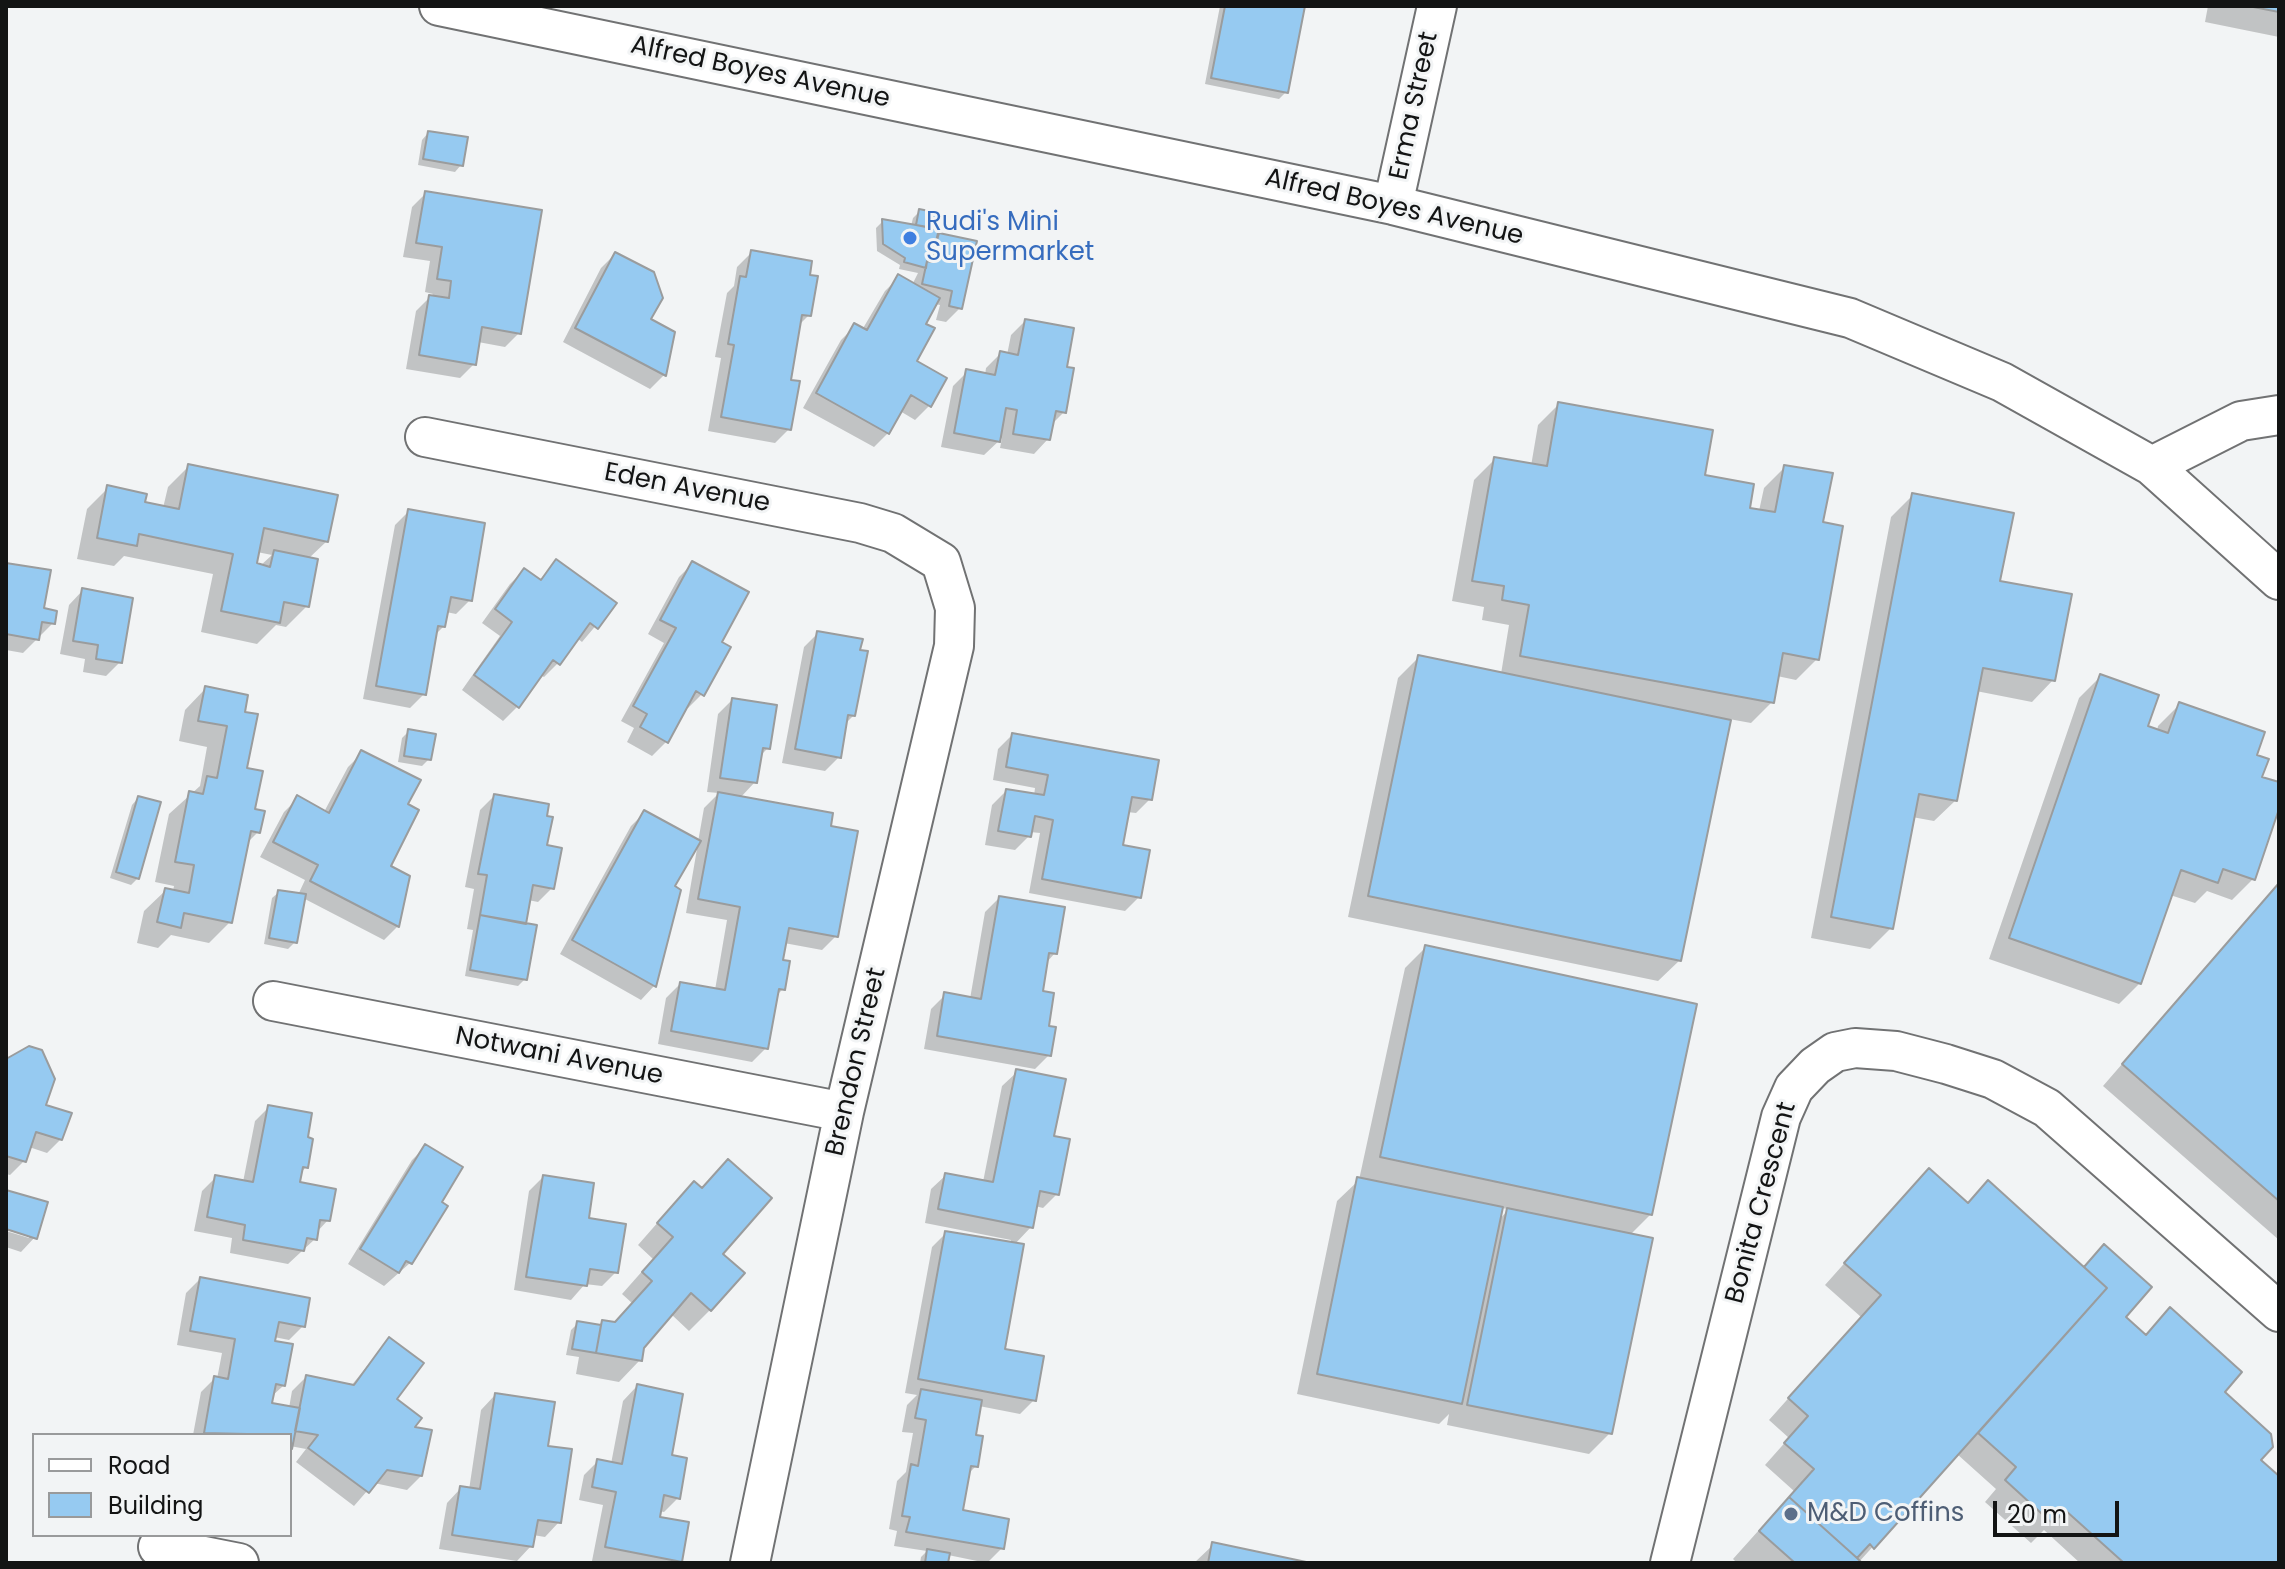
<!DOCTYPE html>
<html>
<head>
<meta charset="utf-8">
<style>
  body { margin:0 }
  #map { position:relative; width:2285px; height:1569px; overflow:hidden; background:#f2f4f5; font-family:Poppins,sans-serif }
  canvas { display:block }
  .frame { position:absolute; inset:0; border:8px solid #131414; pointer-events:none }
  .legend { position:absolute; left:32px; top:1433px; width:260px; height:104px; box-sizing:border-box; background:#f2f4f5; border:2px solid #999a9b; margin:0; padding:10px 14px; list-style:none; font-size:24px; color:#131414 }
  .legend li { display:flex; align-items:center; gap:16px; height:40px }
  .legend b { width:40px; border:2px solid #999a9b }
  .scale { position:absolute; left:1993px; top:1501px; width:126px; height:36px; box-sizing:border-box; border:4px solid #131414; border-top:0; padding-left:10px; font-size:24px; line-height:28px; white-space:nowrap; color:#131414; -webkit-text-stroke:6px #f2f4f5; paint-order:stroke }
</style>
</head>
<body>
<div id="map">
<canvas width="2285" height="1569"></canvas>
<div class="frame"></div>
<ul class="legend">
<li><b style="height:10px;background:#fff"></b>Road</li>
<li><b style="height:22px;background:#96caf1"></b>Building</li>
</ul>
<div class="scale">20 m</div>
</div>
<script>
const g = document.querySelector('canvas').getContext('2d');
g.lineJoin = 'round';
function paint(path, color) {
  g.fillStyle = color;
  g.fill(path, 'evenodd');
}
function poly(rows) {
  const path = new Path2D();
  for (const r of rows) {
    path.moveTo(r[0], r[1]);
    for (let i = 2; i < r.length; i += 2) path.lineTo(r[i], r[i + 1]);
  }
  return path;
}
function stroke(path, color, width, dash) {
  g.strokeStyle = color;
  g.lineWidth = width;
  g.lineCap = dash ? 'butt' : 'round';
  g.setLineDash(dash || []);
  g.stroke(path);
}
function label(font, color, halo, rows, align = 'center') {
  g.font = font + ' Poppins,sans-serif';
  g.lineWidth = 6;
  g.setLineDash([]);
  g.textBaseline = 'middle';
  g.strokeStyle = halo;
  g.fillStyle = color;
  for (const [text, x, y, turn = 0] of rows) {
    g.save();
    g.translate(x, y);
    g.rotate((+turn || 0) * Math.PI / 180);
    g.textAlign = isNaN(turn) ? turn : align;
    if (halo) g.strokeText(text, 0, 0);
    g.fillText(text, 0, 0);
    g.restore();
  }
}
const shadow = poly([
  [1220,6,1302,6,1286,92,1279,99,1205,84],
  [2208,6,2279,6,2279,37,2205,22],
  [428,133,461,165,455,172,418,165,422,140],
  [426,193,519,333,505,347,478,342,474,364,460,378,406,369,416,311,433,294,425,292,430,261,403,257,412,207],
  [919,212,935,239,940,235,960,308,946,322,936,320,940,305,935,304,923,325,914,362,929,406,915,420,900,411,888,433,874,447,803,408,841,340,855,326,862,330,885,291,899,277,912,285,918,273,899,269,900,265,877,251,876,228,883,221,911,226,913,218],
  [752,252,809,315,798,326,788,381,789,429,775,443,708,431,721,358,715,357,727,293,734,286,737,267],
  [615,254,664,375,650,389,563,342,601,268],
  [1025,321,1065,369,1064,412,1050,426,1048,439,1034,454,1000,448,1002,438,984,455,941,447,953,386,967,372,985,375,986,368,1000,354,1007,355,1011,335],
  [1559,404,1703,477,1748,509,1759,511,1764,488,1785,467,1821,524,1817,659,1796,680,1777,676,1772,702,1751,723,1729,719,1680,960,1658,981,1348,917,1398,678,1419,657,1501,674,1509,625,1482,620,1484,607,1452,601,1474,480,1495,459,1531,466,1538,425],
  [189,466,327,541,308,559,307,606,286,627,276,625,257,644,201,632,213,574,124,556,114,566,77,559,87,509,108,488,143,504,163,508,168,487],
  [257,552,272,555,260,566,254,565],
  [1912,496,1998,582,2053,680,2032,702,1976,691,1956,800,1934,821,1912,817,1891,928,1870,949,1811,938,1891,517],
  [409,511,470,600,456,614,446,612,444,626,434,636,424,694,410,708,363,699,395,525],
  [557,562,614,604,582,642,577,638,558,663,544,677,540,675,517,707,503,721,462,690,500,636,482,623,510,584,524,570,539,581],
  [693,563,719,643,702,694,688,708,685,707,666,742,652,756,627,742,634,728,621,721,664,643,648,634,679,577],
  [6,565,53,623,23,653,6,650],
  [83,590,120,662,106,676,83,672,85,659,60,654,69,605],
  [818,633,854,715,845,724,839,757,825,771,782,763,804,647],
  [2100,677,2146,728,2157,731,2158,726,2179,705,2255,756,2260,778,2279,784,2279,803,2253,879,2232,900,2207,891,2195,903,2170,895,2140,983,2119,1004,1989,959,2079,698],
  [206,688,242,713,245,770,258,832,246,844,230,922,209,943,171,935,158,948,137,943,144,911,166,890,173,891,174,886,155,882,169,814,200,786,207,747,179,741,185,710],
  [732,700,768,748,760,756,755,782,740,798,828,828,836,936,822,950,784,943,781,962,783,989,775,997,766,1048,752,1062,658,1044,666,998,680,984,715,990,727,920,686,913,698,843,672,887,679,891,654,986,641,1000,560,954,631,826,645,812,698,842,704,808,719,793,707,792,718,714],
  [409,731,429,759,422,766,398,762,402,738],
  [1012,735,1150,799,1136,813,1127,812,1121,847,1139,897,1125,911,1029,893,1040,833,1030,832,1029,836,1015,850,985,845,992,805,1006,791,1034,796,1035,788,993,780,998,749],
  [362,753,406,805,388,867,408,877,398,926,384,940,303,898,295,942,288,949,264,944,272,898,279,892,298,895,305,880,260,857,284,812,298,798,324,812,348,767],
  [494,796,545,846,552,888,538,902,528,900,523,925,525,979,518,986,465,976,473,930,467,929,474,889,465,887,480,810],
  [138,798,138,878,131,885,110,878,132,805],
  [2279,883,2279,1240,2103,1086],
  [999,898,1055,953,1046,963,1040,993,1049,1055,1035,1069,924,1049,931,1009,945,995,970,999,985,912],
  [1426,947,1651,1214,1630,1235,1610,1433,1589,1454,1447,1425,1449,1414,1439,1424,1297,1394,1337,1201,1359,1180,1405,968],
  [1500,1208,1509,1209,1498,1221],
  [6,1061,43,1106,61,1139,47,1153,29,1147,24,1161,10,1175,6,1174],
  [1017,1072,1052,1138,1057,1194,1043,1208,1035,1206,1031,1227,1014,1245,1003,1350,1034,1400,1020,1414,979,1406,973,1436,976,1466,967,1475,961,1512,1002,1548,987,1563,948,1555,946,1563,920,1563,921,1557,927,1551,894,1546,897,1531,889,1529,897,1481,906,1472,913,1433,902,1432,907,1405,917,1395,905,1393,932,1247,946,1233,1010,1244,1011,1240,925,1223,931,1189,946,1175,983,1182,1002,1086],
  [269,1107,306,1139,306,1167,300,1174,298,1183,328,1220,316,1233,315,1239,288,1264,230,1253,232,1238,194,1231,202,1191,216,1177,243,1182,255,1121],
  [426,1146,439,1203,445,1206,410,1263,384,1286,348,1264,412,1160],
  [543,1177,587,1220,616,1272,602,1286,585,1284,571,1300,514,1290,529,1191],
  [1988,1183,2083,1269,2105,1247,2124,1317,2145,1336,2170,1310,2222,1392,2258,1460,2279,1479,2279,1563,2080,1563,2044,1530,2031,1543,1985,1502,1996,1489,1957,1454,1858,1563,1737,1563,1733,1559,1794,1491,1765,1465,1789,1438,1769,1420,1861,1317,1825,1285,1908,1192,1966,1204],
  [6,1192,35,1237,21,1252,6,1247,6,1231,29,1238,29,1234,6,1227],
  [674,1204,720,1254,710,1310,689,1331,671,1314,642,1347,640,1360,619,1382,576,1374,579,1357,566,1355,571,1330,578,1323,598,1327,603,1322,614,1324,632,1303,622,1294,653,1259,638,1245],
  [200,1279,303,1326,289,1340,274,1337,283,1386,271,1397,270,1405,289,1408,292,1391,306,1377,351,1386,389,1339,394,1400,412,1428,421,1476,407,1490,374,1483,354,1506,296,1462,306,1449,290,1446,290,1448,290,1435,193,1435,201,1392,215,1378,217,1379,222,1353,177,1345,186,1293],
  [637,1386,669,1456,678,1498,664,1512,659,1511,657,1518,680,1561,678,1563,592,1561,603,1505,579,1500,584,1475,598,1461,611,1464,623,1401],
  [495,1395,546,1448,559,1522,545,1537,533,1535,531,1546,517,1561,439,1549,447,1503,461,1488,469,1490,481,1410],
  [1213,1545,1301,1563,1194,1563]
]);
const building = poly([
  [1225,6,1305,6,1288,93,1211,78,1225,6],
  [2248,6,2279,6,2279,12,2248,6],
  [428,131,468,137,463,166,423,159,428,131],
  [425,191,542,210,521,334,482,327,476,365,419,355,429,295,449,298,451,281,437,279,442,247,416,243,425,191],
  [919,209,939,213,936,229,916,225,919,209],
  [882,219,939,229,931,262,927,261,926,268,904,262,905,258,883,244,882,219],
  [939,233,977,241,962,309,949,306,952,291,922,284,927,261,931,262,939,233],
  [751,250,812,261,810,275,818,276,811,316,802,315,791,380,800,381,791,430,721,417,734,345,728,344,740,276,746,277,751,250],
  [615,252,654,272,663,298,651,319,675,332,666,376,575,328,615,252],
  [898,274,940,298,926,324,935,328,917,361,947,378,931,407,911,395,889,434,816,393,854,323,867,330,898,274],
  [1025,319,1074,328,1067,367,1074,368,1066,413,1056,411,1050,440,1013,434,1017,410,1006,408,1000,442,954,433,966,369,995,375,1000,351,1018,355,1025,319],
  [1558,402,1713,430,1705,475,1754,484,1750,508,1775,512,1784,465,1833,473,1823,522,1843,526,1819,660,1783,653,1774,703,1520,656,1529,605,1502,600,1504,586,1472,581,1494,457,1547,466,1558,402],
  [188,464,338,495,328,542,264,528,257,563,270,567,274,550,318,559,309,607,284,602,280,623,221,611,233,554,139,534,137,546,97,538,107,485,147,494,145,502,179,509,188,464],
  [1912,493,2014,513,2000,581,2072,594,2055,681,1983,668,1957,801,1919,794,1893,929,1831,917,1912,493],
  [408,509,485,523,472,601,451,597,445,627,438,626,426,695,376,686,408,509],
  [556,559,617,603,598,629,590,623,560,665,553,660,519,708,474,675,512,622,495,609,524,568,541,580,556,559],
  [692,561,749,592,722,642,731,647,704,696,696,691,668,743,640,727,647,714,633,706,676,628,660,620,692,561],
  [6,563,51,570,44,608,57,611,55,624,42,622,39,640,6,634,6,563],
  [82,588,133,598,122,663,96,659,98,645,73,641,82,588],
  [817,631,863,639,860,650,868,651,855,716,848,715,841,758,795,749,817,631],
  [1418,655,1731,720,1681,961,1368,896,1418,655],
  [2100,674,2159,695,2148,726,2168,733,2179,702,2265,732,2257,755,2269,759,2262,777,2279,782,2279,809,2255,880,2223,869,2218,883,2181,870,2141,984,2009,938,2100,674],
  [205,686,248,695,245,712,258,714,247,768,263,771,255,809,265,811,260,833,251,831,232,923,184,913,181,928,157,922,165,888,189,893,194,865,175,862,189,791,203,794,207,776,217,778,227,726,198,721,205,686],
  [732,698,777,705,770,749,763,748,757,783,720,778,732,698],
  [408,729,436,734,431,760,404,756,408,729],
  [1012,733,1159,760,1152,800,1132,797,1123,845,1150,850,1141,898,1042,879,1053,820,1035,816,1031,837,998,831,1006,789,1044,795,1048,775,1006,767,1012,733],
  [361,750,421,780,408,804,419,810,391,866,410,876,399,927,310,881,318,865,273,842,297,795,329,813,361,750],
  [718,792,833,813,831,826,858,831,838,937,789,928,783,960,790,961,785,990,779,989,768,1049,671,1031,680,982,725,990,740,907,698,899,718,792],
  [494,794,549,804,547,816,553,817,547,845,562,848,554,889,533,885,526,924,480,915,487,875,478,874,494,794],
  [138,796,161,802,139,879,116,872,138,796],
  [644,810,701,841,675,886,681,890,656,987,572,940,644,810],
  [2279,883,2279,1201,2122,1064,2279,883],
  [278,890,306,894,297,943,269,938,278,890],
  [999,896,1065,907,1057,954,1049,953,1043,991,1054,993,1049,1026,1056,1027,1051,1056,937,1036,944,992,981,999,999,896],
  [480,915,537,925,527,980,470,970,480,915],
  [1425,945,1697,1004,1652,1215,1380,1157,1425,945],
  [29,1046,42,1050,55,1079,46,1105,72,1113,62,1140,36,1132,26,1162,6,1156,6,1059,29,1046],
  [1016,1069,1066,1079,1054,1136,1070,1139,1059,1195,1040,1191,1033,1228,938,1209,945,1173,993,1182,1016,1069],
  [268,1105,312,1113,308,1137,313,1139,308,1168,303,1167,300,1182,336,1189,330,1221,320,1220,317,1240,307,1238,304,1251,243,1240,245,1225,207,1217,215,1175,253,1182,268,1105],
  [425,1144,463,1167,442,1202,448,1206,412,1264,406,1261,399,1273,360,1249,425,1144],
  [728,1159,772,1198,723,1254,745,1273,711,1311,691,1293,644,1348,642,1361,596,1353,602,1320,615,1322,652,1281,642,1272,673,1237,657,1223,694,1181,702,1188,728,1159],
  [1929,1168,1968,1203,1988,1180,2107,1288,1874,1549,1870,1544,1857,1558,1789,1497,1814,1469,1784,1443,1808,1416,1788,1398,1881,1295,1844,1263,1929,1168],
  [543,1175,594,1183,589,1218,626,1224,618,1273,590,1269,587,1286,526,1277,543,1175],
  [1357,1177,1503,1207,1462,1404,1317,1374,1357,1177],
  [6,1190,48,1202,37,1239,6,1229,6,1190],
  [1507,1208,1653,1238,1612,1434,1467,1405,1507,1208],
  [945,1231,1024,1244,1005,1349,1044,1356,1036,1401,918,1379,945,1231],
  [2104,1244,2152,1287,2126,1317,2146,1335,2170,1307,2242,1372,2225,1392,2271,1434,2273,1447,2261,1460,2279,1476,2279,1563,2124,1563,2065,1510,2053,1524,2005,1480,2016,1467,1978,1433,2107,1288,2084,1267,2104,1244],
  [200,1277,310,1298,305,1327,279,1322,275,1341,293,1344,285,1386,276,1384,272,1403,300,1408,292,1449,290,1435,204,1433,214,1376,228,1379,235,1339,190,1331,200,1277],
  [577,1321,601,1325,596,1353,572,1349,577,1321],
  [389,1337,424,1363,397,1399,422,1418,415,1427,432,1430,422,1476,387,1470,369,1493,308,1448,318,1435,295,1431,306,1375,354,1385,389,1337],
  [637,1384,683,1394,672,1455,687,1458,680,1499,664,1495,660,1517,689,1522,682,1562,605,1547,616,1492,592,1487,597,1459,622,1464,637,1384],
  [921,1389,982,1400,976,1435,983,1436,978,1467,971,1466,963,1510,1009,1519,1004,1549,906,1532,910,1517,902,1516,911,1464,918,1466,926,1420,915,1418,921,1389],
  [495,1393,555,1402,548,1446,572,1449,561,1523,538,1520,533,1547,452,1535,460,1486,480,1489,495,1393],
  [1789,1497,1857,1558,1862,1563,1795,1563,1759,1531,1789,1497],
  [1212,1542,1311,1563,1208,1563,1212,1542],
  [927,1549,950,1553,948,1563,925,1563,927,1549]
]);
const street = poly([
  [439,6,1393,205,1850,318,2002,382,2152,466,2279,580],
  [1393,205,1437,6],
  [425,437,860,523,893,533,941,562,955,608,954,646,844,1112,750,1563],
  [2152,466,2241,421,2279,415],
  [273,1001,844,1112],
  [158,1547,239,1563],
  [1670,1563,1781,1117,1794,1088,1815,1066,1835,1052,1855,1048,1896,1051,1946,1064,1993,1079,2047,1108,2279,1312]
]);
const markers = [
  [910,238,8,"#3f7fe0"],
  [1791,1514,8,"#5c6f8a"]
];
const streetNames = [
  ["Alfred Boyes Avenue",760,73,12],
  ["Erma Street",1415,106,-78],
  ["Alfred Boyes Avenue",1394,208,13],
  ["Eden Avenue",687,489,11],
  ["Notwani Avenue",559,1057,11],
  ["Brendon Street",857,1062,-77],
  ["Bonita Crescent",1762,1203,-75]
];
const shopNames = [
  ["Rudi's Mini",926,223],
  ["Supermarket",926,253]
];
const serviceNames = [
  ["M&D Coffins",1807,1514]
];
paint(shadow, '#0003');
paint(building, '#96caf1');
stroke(building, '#9a9c9d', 2);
stroke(street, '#717273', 42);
stroke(street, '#fff', 38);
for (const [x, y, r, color] of markers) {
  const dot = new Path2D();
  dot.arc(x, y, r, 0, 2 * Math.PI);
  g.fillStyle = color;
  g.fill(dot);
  stroke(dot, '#f2f4f5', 3);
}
label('26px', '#131414', '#f2f4f5', streetNames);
label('26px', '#366cbe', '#f2f4f5', shopNames, 'left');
label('26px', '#4e5e75', '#f2f4f5', serviceNames, 'left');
</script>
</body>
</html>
